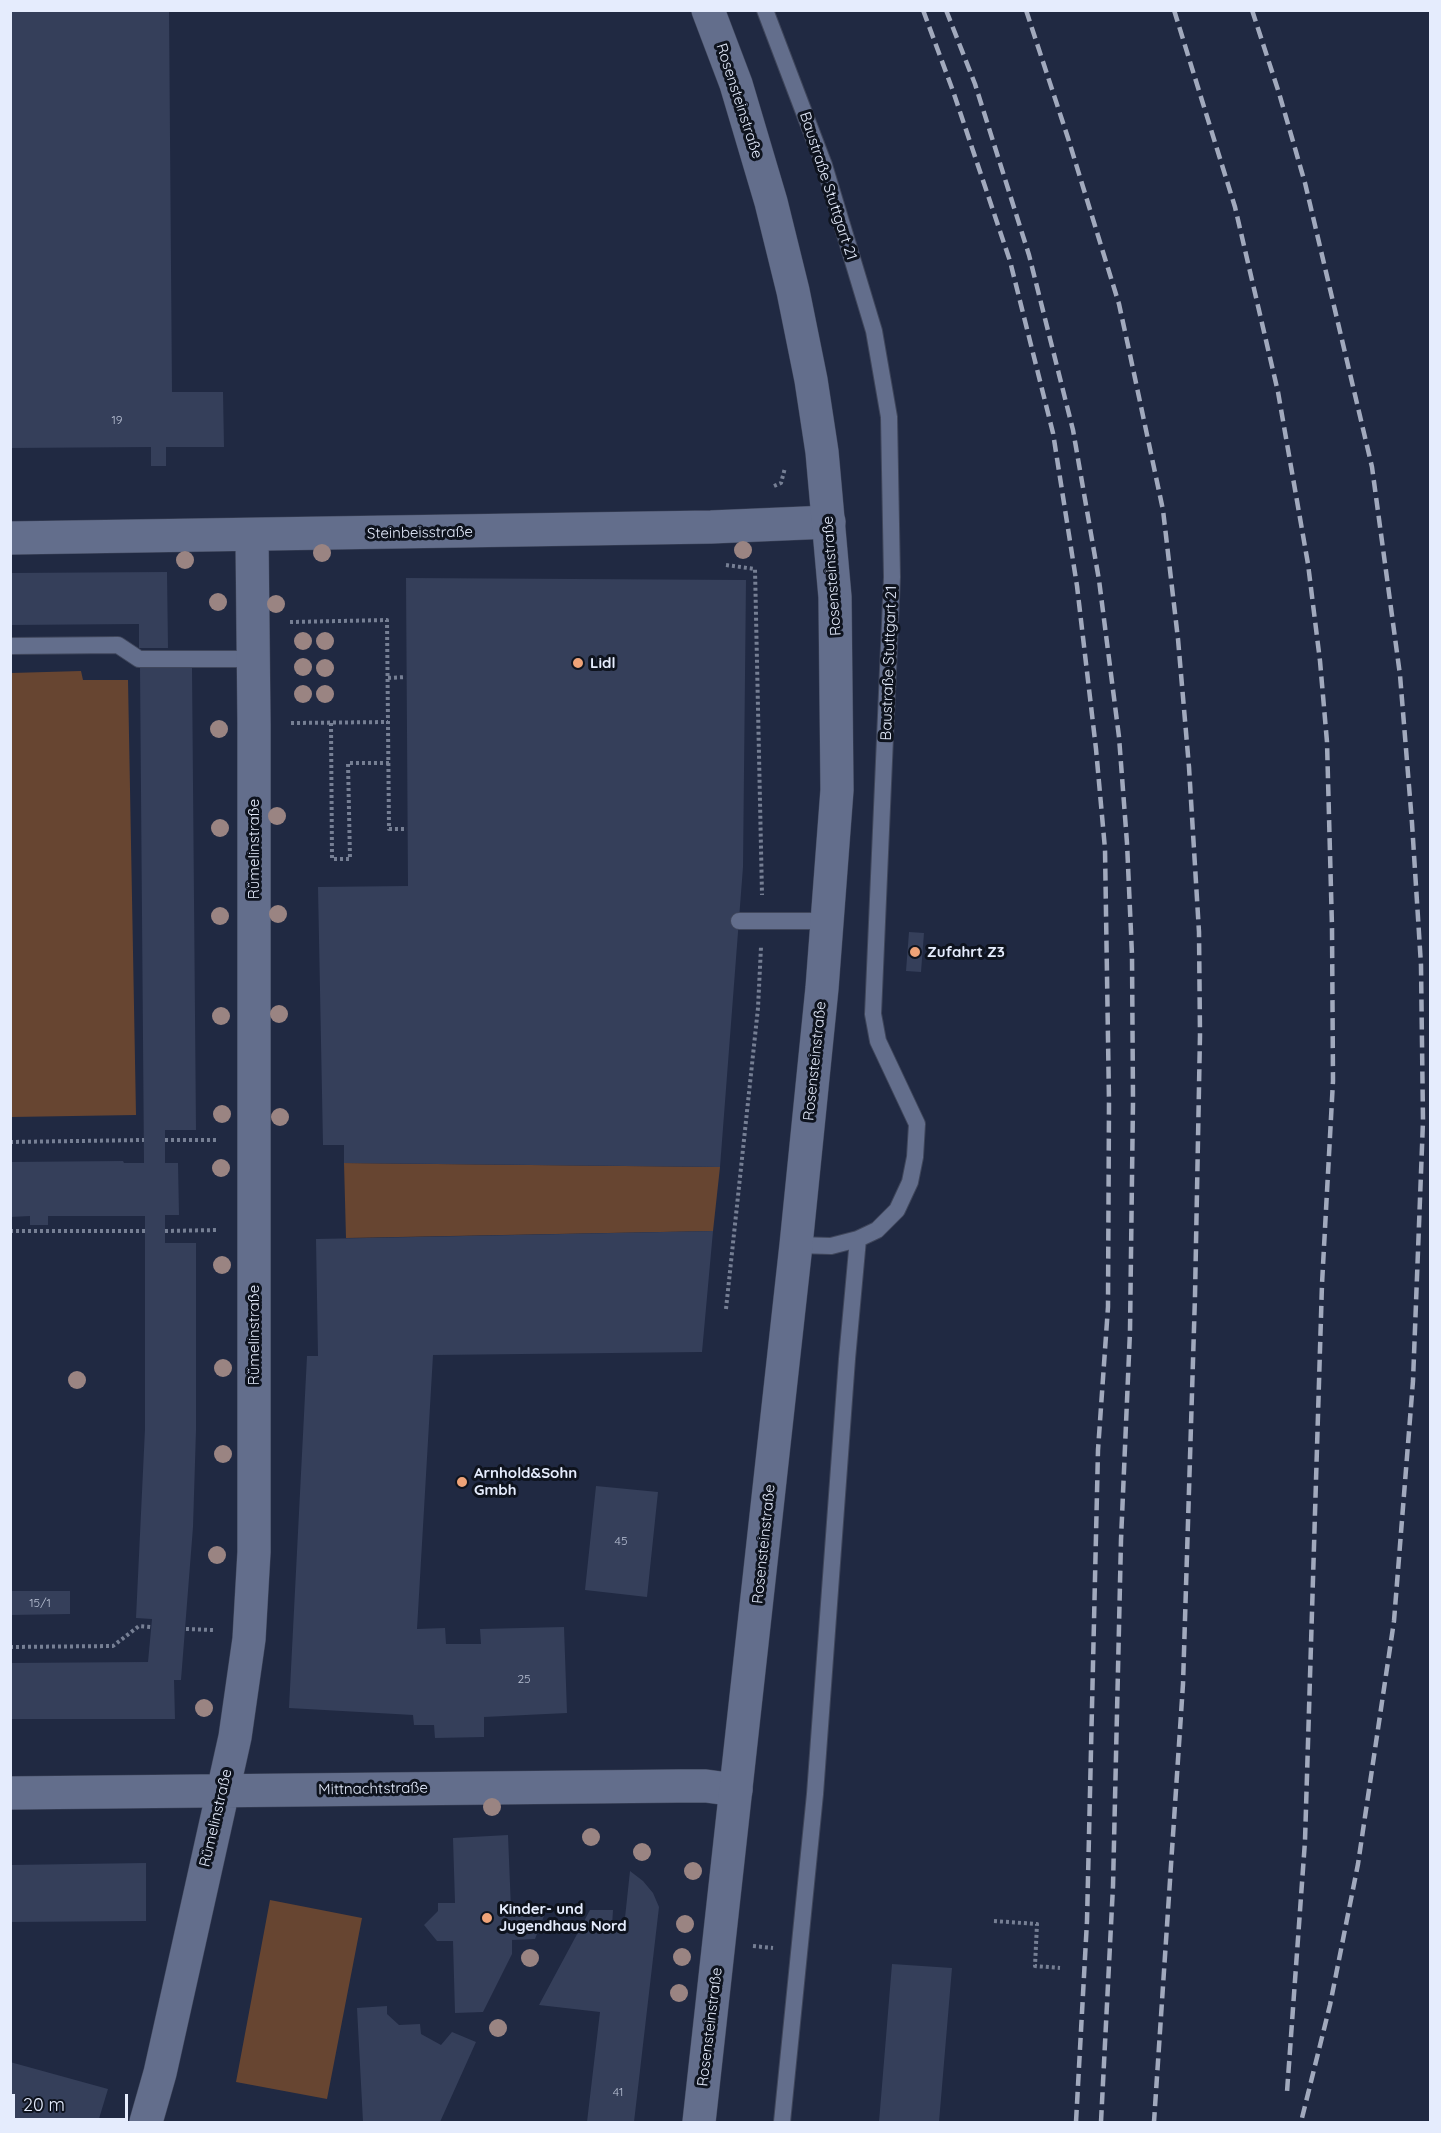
<!DOCTYPE html>
<html>
<head>
<meta charset="utf-8">
<style>
  body { margin:0 }
  #map { position:relative; width:1441px; height:2133px; overflow:hidden; background:#202942; font-family:Quicksand,sans-serif }
  canvas { display:block }
  .frame { position:absolute; inset:0; border:12px solid #e5ecfd; pointer-events:none }
  .scale { position:absolute; left:12px; top:2094px; width:116px; height:27px; box-sizing:border-box; border:3px solid #e5ecfd; border-top:0; padding-left:8px; font-size:18px; line-height:21px; white-space:nowrap; color:#e5ecfd; -webkit-text-stroke:4px #0e131e; paint-order:stroke }
</style>
</head>
<body>
<div id="map">
<canvas width="1441" height="2133"></canvas>
<div class="frame"></div>
<div class="scale">20 m</div>
</div>
<script>
const g = document.querySelector('canvas').getContext('2d');
g.lineJoin = 'round';
function paint(path, color) {
  g.fillStyle = color;
  g.fill(path, 'evenodd');
}
function poly(rows) {
  const path = new Path2D();
  for (const r of rows) {
    path.moveTo(r[0], r[1]);
    for (let i = 2; i < r.length; i += 2) path.lineTo(r[i], r[i + 1]);
  }
  return path;
}
function stroke(path, color, width, dash) {
  g.strokeStyle = color;
  g.lineWidth = width;
  g.lineCap = dash ? 'butt' : 'round';
  g.setLineDash(dash || []);
  g.stroke(path);
}
function label(font, color, halo, rows, align = 'center') {
  g.font = font + ' Quicksand,sans-serif';
  g.lineWidth = 6;
  g.setLineDash([]);
  g.textBaseline = 'middle';
  g.strokeStyle = halo;
  g.fillStyle = color;
  for (const [text, x, y, turn = 0] of rows) {
    g.save();
    g.translate(x, y);
    g.rotate((+turn || 0) * Math.PI / 180);
    g.textAlign = isNaN(turn) ? turn : align;
    if (halo) g.strokeText(text, 0, 0);
    g.fillText(text, 0, 0);
    g.restore();
  }
}
const green = poly([
  [81,671,83,680,128,680,136,1115,11,1117,11,673],
  [344,1163,720,1167,713,1231,346,1238],
  [270,1900,362,1918,327,2099,236,2082]
]);
const building = poly([
  [10,10,169,10,172,392,223,392,224,447,166,447,166,466,151,466,151,447,10,448],
  [167,572,168,648,139,648,139,624,10,625,10,573],
  [406,578,746,580,743,867,720,1167,344,1163,344,1145,323,1145,318,887,408,886],
  [140,668,192,668,196,1130,165,1130,165,1163,178,1163,179,1215,165,1215,165,1243,196,1243,196,1430,193,1527,181,1680,174,1680,175,1719,10,1719,10,1663,148,1662,152,1619,136,1618,145,1429,145,1216,48,1216,48,1225,30,1225,30,1216,10,1217,10,1162,123,1161,124,1163,144,1163],
  [909,932,924,933,921,972,906,971],
  [713,1231,702,1352,433,1355,417,1629,445,1628,446,1644,481,1644,480,1629,564,1627,567,1713,484,1717,484,1737,435,1738,434,1725,414,1725,413,1715,289,1708,307,1356,318,1356,316,1239],
  [596,1486,658,1492,647,1597,585,1590],
  [10,1591,70,1591,70,1614,10,1615],
  [508,1835,511,1909,547,1908,535,1939,512,1940,512,1954,483,2012,455,2013,453,1941,437,1941,424,1925,438,1911,438,1903,455,1903,453,1838],
  [146,1863,146,1921,10,1922,10,1865],
  [630,1871,643,1881,653,1893,659,1907,634,2122,587,2122,600,2012,539,2005,590,1910,613,1910,612,1926,624,1927],
  [892,1964,952,1968,939,2122,879,2122],
  [387,2006,387,2014,399,2025,420,2024,421,2034,441,2045,452,2032,476,2042,440,2122,363,2122,357,2008],
  [10,2062,108,2089,98,2122,10,2122]
]);
const path = poly([
  [774,486,781,483,785,468],
  [726,565,755,569,762,895],
  [290,622,387,620,389,829,407,829],
  [388,678,406,677],
  [291,723,388,722],
  [331,723,332,859,350,859,348,763,389,763],
  [165,1140,218,1140],
  [10,1142,144,1140],
  [10,1231,145,1231],
  [165,1231,217,1230],
  [726,1309,758,1008,761,947],
  [186,1629,213,1630],
  [10,1647,113,1646,139,1626,151,1627],
  [994,1921,1037,1924,1035,1966,1060,1968],
  [753,1946,773,1948]
]);
const service = poly([
  [765,10,824,165,874,331,889,417,892,577,873,1014,878,1041,917,1124,915,1157,910,1182,897,1210,877,1230,858,1239,831,1246,796,1245],
  [10,646,118,645,139,659,253,659],
  [739,921,828,921],
  [782,2122,815,1794,847,1359,858,1239]
]);
const minor = poly([
  [10,538,711,527,829,522],
  [10,1793,679,1786,706,1786,736,1790],
  [146,2122,160,2073,235,1737,249,1639,254,1552,254,724,252,536]
]);
const tertiary = poly([
  [699,2122,796,1245,822,988,837,790,835,597,822,452,811,380,793,291,771,202,736,84,708,10]
]);
const rail = poly([
  [923,10,953,91,1010,261,1053,433,1077,586,1096,749,1105,849,1109,1101,1108,1307,1098,1450,1087,1921,1076,2122],
  [946,10,975,84,1029,255,1073,430,1099,580,1119,737,1127,843,1132,955,1133,1101,1130,1331,1121,1540,1113,1886,1101,2122],
  [1026,10,1068,138,1119,304,1129,350,1163,510,1178,639,1189,767,1199,932,1200,1035,1195,1296,1183,1684,1154,2122],
  [1174,10,1235,207,1278,392,1308,564,1320,661,1327,742,1332,927,1333,1081,1322,1284,1305,1841,1287,2092],
  [1252,10,1279,93,1305,183,1372,467,1400,675,1412,823,1421,965,1423,1121,1413,1381,1394,1621,1358,1864,1330,2005,1301,2122]
]);
const trees = [
  [743,550],
  [322,553],
  [185,560],
  [218,602],
  [276,604],
  [303,641],
  [325,641],
  [303,667],
  [325,668],
  [303,694],
  [325,694],
  [219,729],
  [277,816],
  [220,828],
  [278,914],
  [220,916],
  [279,1014],
  [221,1016],
  [222,1114],
  [280,1117],
  [221,1168],
  [222,1265],
  [223,1368],
  [77,1380],
  [223,1454],
  [217,1555],
  [204,1708],
  [492,1807],
  [591,1837],
  [642,1852],
  [693,1871],
  [685,1924],
  [682,1957],
  [530,1958],
  [679,1993],
  [498,2028]
];
const markers = [
  [578,663,6,"#efa378"],
  [915,952,6,"#efa378"],
  [462,1482,6,"#efa378"],
  [487,1918,6,"#efa378"]
];
const numberNames = [
  ["19",117,420],
  ["45",621,1541],
  ["15/1",40,1603],
  ["25",524,1679],
  ["41",618,2092]
];
const streetNames = [
  ["Rosensteinstraße",739,101,72],
  ["Baustraße Stuttgart 21",828,186,72],
  ["Steinbeisstraße",420,533,-1],
  ["Rosensteinstraße",832,576,-94],
  ["Baustraße Stuttgart 21",889,663,-88],
  ["Rümelinstraße",254,849,-90],
  ["Rosensteinstraße",815,1061,-84],
  ["Rümelinstraße",254,1335,-90],
  ["Rosensteinstraße",764,1544,-84],
  ["Mittnachtstraße",373,1789,-1],
  ["Rümelinstraße",216,1818,-77],
  ["Rosensteinstraße",710,2027,-83]
];
const poiNames = [
  ["Lidl",590,663],
  ["Zufahrt Z3",927,952],
  ["Arnhold&Sohn",474,1473],
  ["Gmbh",474,1490],
  ["Kinder- und",499,1909],
  ["Jugendhaus Nord",499,1926]
];
paint(green, '#674531');
paint(building, '#353f5a');
stroke(service, '#3f465b', 18);
stroke(minor, '#3f465b', 34);
stroke(tertiary, '#3f465b', 34);
stroke(path, '#767f94', 4, [3, 3]);
stroke(service, '#636e8c', 16);
stroke(minor, '#636e8c', 33);
stroke(tertiary, '#636e8c', 33);
stroke(rail, '#a1a9bd', 4.5, [12, 6]);
g.fillStyle = '#9a8482';
for (const [x, y] of trees) {
  g.beginPath();
  g.arc(x, y, 9, 0, 2 * Math.PI);
  g.fill();
}
for (const [x, y, r, color] of markers) {
  const dot = new Path2D();
  dot.arc(x, y, r, 0, 2 * Math.PI);
  g.fillStyle = color;
  g.fill(dot);
  stroke(dot, '#0e131e', 2);
}
label('12px', '#b9c1d4', null, numberNames);
label('15px', '#e5ecfd', '#0e131e', streetNames);
label('bold 15px', '#e5ecfd', '#0e131e', poiNames, 'left');
</script>
</body>
</html>
